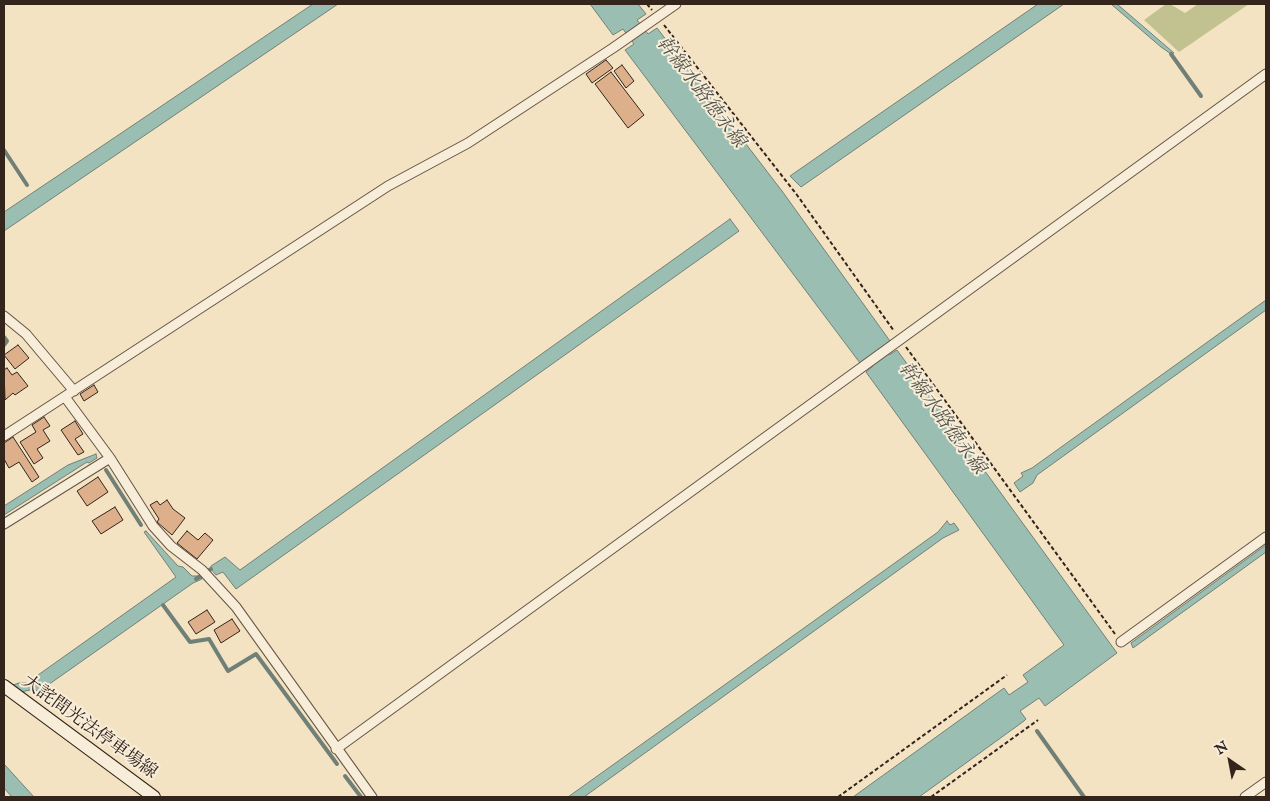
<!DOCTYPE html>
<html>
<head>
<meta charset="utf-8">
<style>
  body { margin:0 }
  #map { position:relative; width:1270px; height:801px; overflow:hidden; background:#f3e3c3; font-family:"IM FELL English",serif }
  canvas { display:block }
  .frame { position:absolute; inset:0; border:5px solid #33241c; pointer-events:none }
  .north { position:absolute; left:1205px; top:736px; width:50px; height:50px; -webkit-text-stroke:4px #f7edd8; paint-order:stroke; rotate:327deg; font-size:14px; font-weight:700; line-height:20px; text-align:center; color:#33241c }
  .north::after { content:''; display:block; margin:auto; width:18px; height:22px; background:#33241c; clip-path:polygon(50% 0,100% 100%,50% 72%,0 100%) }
</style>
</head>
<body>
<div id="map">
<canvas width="1270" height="801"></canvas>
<div class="frame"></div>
<div class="north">N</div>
</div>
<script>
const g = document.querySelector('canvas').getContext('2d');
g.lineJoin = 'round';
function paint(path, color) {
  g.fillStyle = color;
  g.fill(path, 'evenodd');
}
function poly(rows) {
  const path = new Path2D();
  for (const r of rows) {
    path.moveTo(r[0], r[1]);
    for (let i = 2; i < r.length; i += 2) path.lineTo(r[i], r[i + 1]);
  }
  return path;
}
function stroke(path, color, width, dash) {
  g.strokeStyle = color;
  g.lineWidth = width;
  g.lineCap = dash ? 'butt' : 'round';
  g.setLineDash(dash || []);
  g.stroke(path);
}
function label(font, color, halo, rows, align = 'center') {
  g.font = font + ' "IM FELL English","Noto Serif JP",serif';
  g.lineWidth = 4;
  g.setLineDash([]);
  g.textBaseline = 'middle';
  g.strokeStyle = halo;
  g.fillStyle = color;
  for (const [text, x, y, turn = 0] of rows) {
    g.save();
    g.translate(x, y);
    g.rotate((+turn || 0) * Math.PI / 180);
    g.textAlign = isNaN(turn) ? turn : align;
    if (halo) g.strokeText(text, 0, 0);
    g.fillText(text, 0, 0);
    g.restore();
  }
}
const green = poly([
  [1166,4,1170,4,1185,13,1198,4,1249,4,1179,52,1144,20]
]);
const water = poly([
  [313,4,338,4,4,231,4,212,313,4],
  [590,4,638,4,646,14,637,20,648,34,657,28,782,191,890,341,883,347,889,355,897,350,1117,653,1045,706,1039,698,1020,711,1026,719,1024,721,919,797,853,797,1004,688,1009,695,1028,682,1023,675,1064,645,866,372,873,366,868,358,860,363,625,50,634,44,623,29,613,35,590,4],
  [1038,4,1064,4,801,187,790,176,1038,4],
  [1111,4,1117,4,1174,53,1171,54,1161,47,1111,4],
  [730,219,739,231,236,589,223,572,216,575,211,569,211,566,225,557,240,570,730,219],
  [1266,300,1266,310,1037,475,1033,483,1020,492,1014,483,1023,476,1021,473,1032,468,1266,300],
  [96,454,97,458,89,463,87,462,4,515,4,506,68,465,96,454],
  [947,521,950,525,954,523,959,530,943,538,584,797,568,797,938,532,947,521],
  [146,531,178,566,183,567,192,576,199,576,202,579,193,583,38,692,35,689,21,692,13,685,19,683,32,683,31,680,176,577,144,532,146,531],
  [1266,545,1266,552,1133,648,1131,643,1266,545],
  [4,764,34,797,12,797,4,788,4,764]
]);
const stream = poly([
  [1171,54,1201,96],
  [4,150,27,185],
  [4,337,7,341,4,345],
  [106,470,141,525],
  [196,579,211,569],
  [163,605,190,642,209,639,228,671,256,654,337,764],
  [1037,731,1084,797],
  [345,776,361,797]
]);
const building = poly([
  [606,60,613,68,592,83,586,74,606,60],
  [622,65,634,81,626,88,614,71,622,65],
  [611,72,644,115,628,128,595,84,611,72],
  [18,345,29,358,15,369,4,355,18,345],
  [7,368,12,375,17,372,28,386,15,395,13,393,5,400,4,370,7,368],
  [94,385,98,392,84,401,80,394,94,385],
  [44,417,50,426,43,430,50,441,37,449,43,458,34,464,20,442,36,432,32,425,44,417],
  [75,421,83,434,75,439,84,452,78,455,61,430,75,421],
  [13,437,39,477,32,482,19,462,9,468,4,459,4,443,13,437],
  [98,477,108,492,87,506,77,491,98,477],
  [167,500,173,509,185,518,172,535,157,522,159,519,150,505,157,501,160,505,167,500],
  [115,507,123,520,101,534,92,521,115,507],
  [187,531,198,540,205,533,213,540,197,559,177,543,187,531],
  [207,610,215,622,196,634,188,622,207,610],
  [232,619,240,631,221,643,214,630,232,619]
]);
const path = poly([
  [647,4,652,10],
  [664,25,797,195,894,331],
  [906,347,1115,634],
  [838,797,1007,675],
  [931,797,1038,720]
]);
const minor = poly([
  [4,316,26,334,74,391],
  [65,397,110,458,153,526,171,546,202,570,236,607,372,797],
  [4,436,388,186,468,143,613,48,676,4],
  [4,524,110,458],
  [1121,642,1266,537],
  [336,749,1266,74],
  [1245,797,1266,782]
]);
const secondary = poly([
  [4,686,154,797]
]);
const streetNames = [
  ["大詫間光法停車場線",89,728,36]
];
const waterNames = [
  ["幹線水路徳永線",700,93,53],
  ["幹線水路徳永線",941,419,54]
];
paint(green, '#c1c28f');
paint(water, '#9bbeb3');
stroke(water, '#718077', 1);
stroke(stream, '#718077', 4);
paint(building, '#deaf8b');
stroke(building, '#33241c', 1);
stroke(minor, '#635446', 11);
stroke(secondary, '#33241c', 14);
stroke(path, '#33241c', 2, [4, 2.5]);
stroke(minor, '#f7edd8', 9);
stroke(secondary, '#f7edd8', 12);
label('18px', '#33241c', '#f7edd8', streetNames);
label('italic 19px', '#525249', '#f7edd8', waterNames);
</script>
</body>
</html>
